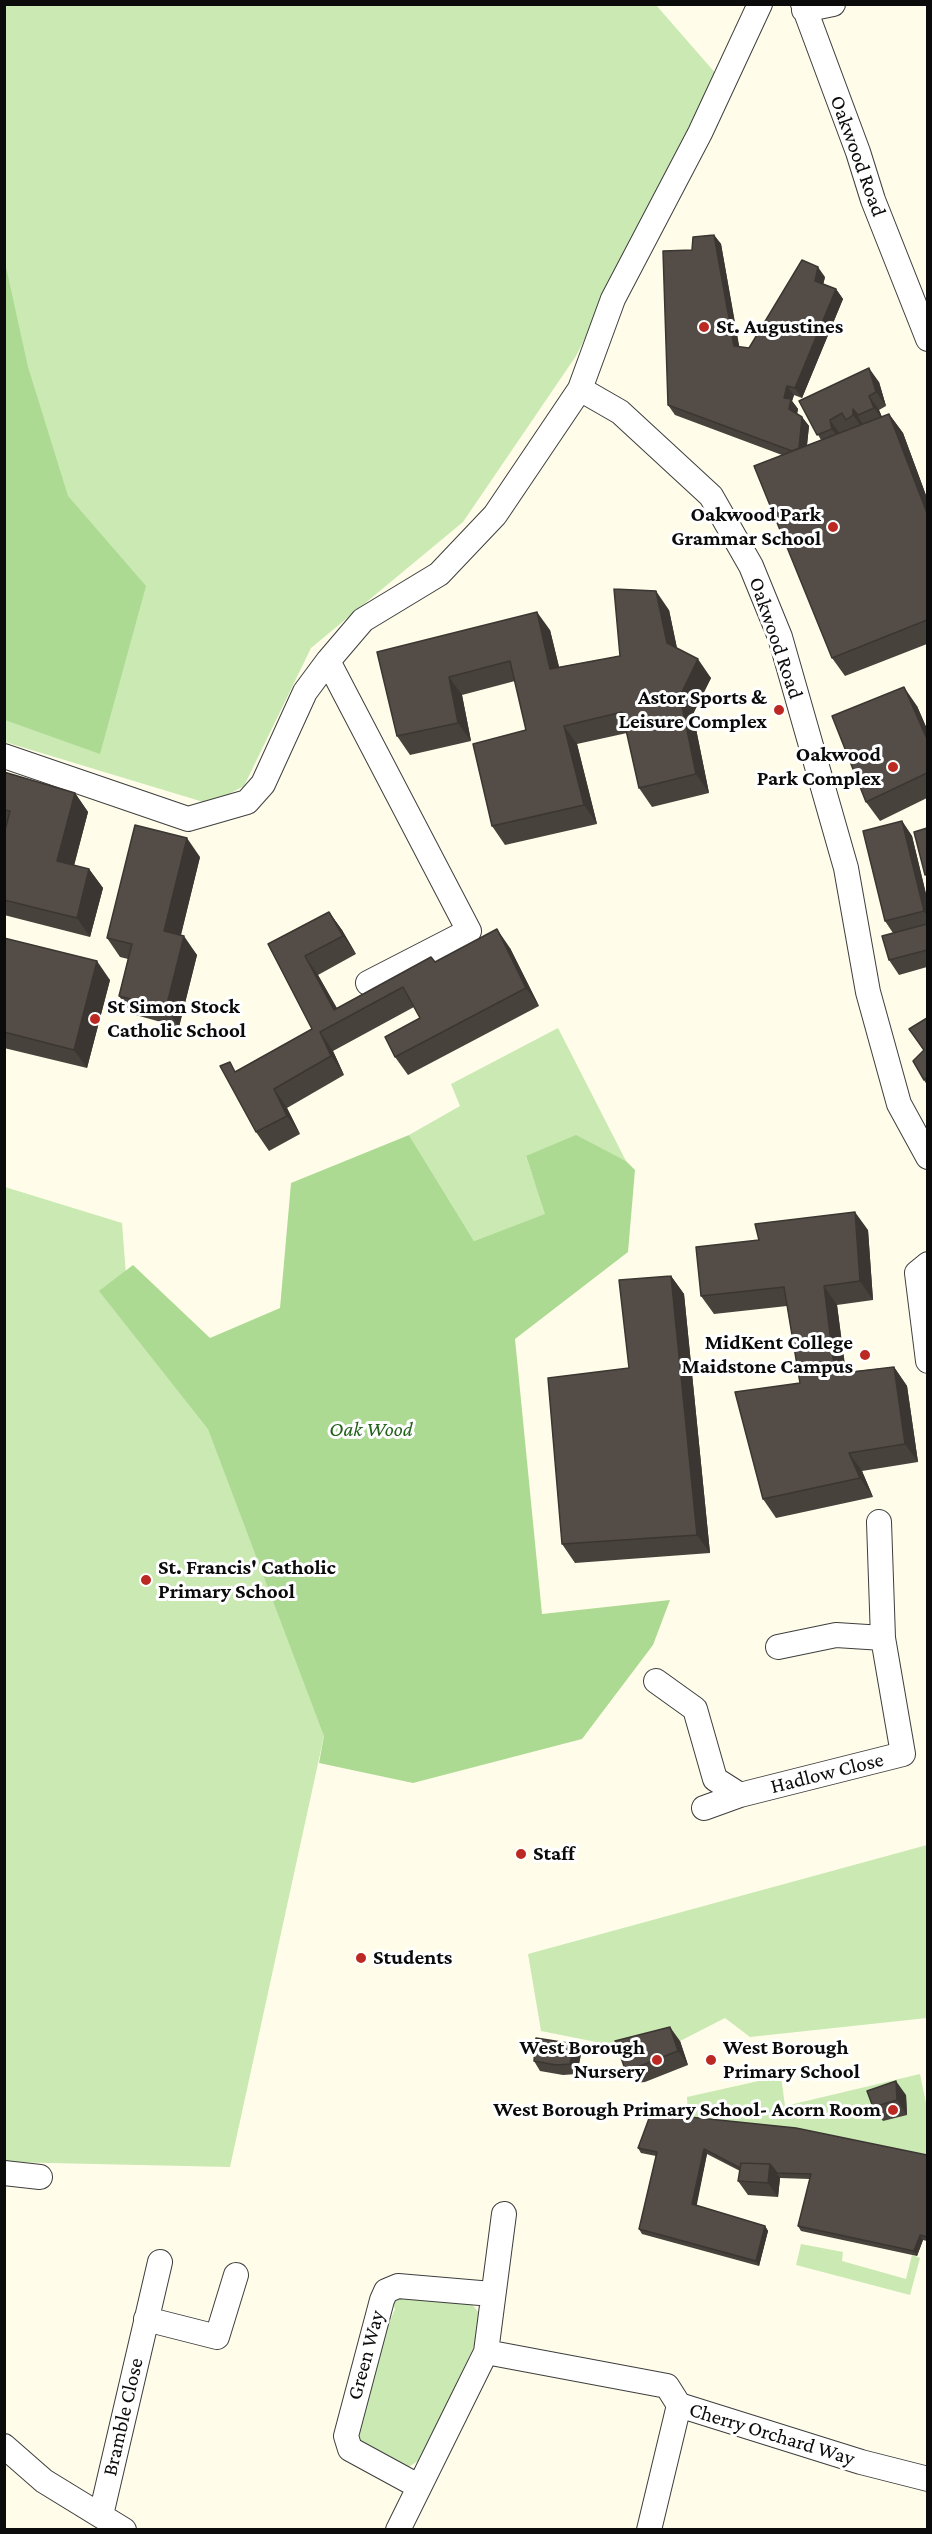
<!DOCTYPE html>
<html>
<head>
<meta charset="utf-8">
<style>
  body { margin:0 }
  #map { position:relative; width:932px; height:2534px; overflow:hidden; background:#fffde9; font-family:"Crimson Pro",serif }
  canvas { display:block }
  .frame { position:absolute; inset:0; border:6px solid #0b0b0b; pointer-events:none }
</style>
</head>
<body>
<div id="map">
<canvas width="932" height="2534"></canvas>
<div class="frame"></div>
</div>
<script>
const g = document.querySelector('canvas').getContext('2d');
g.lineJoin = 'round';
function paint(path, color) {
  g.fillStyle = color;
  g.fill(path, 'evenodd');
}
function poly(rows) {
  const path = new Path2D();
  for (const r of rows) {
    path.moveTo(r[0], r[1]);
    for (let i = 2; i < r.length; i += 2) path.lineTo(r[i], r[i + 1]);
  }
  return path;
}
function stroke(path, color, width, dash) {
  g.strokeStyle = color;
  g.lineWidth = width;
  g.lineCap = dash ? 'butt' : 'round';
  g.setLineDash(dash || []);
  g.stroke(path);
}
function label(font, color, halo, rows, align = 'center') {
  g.font = font + ' "Crimson Pro",serif';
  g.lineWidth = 6;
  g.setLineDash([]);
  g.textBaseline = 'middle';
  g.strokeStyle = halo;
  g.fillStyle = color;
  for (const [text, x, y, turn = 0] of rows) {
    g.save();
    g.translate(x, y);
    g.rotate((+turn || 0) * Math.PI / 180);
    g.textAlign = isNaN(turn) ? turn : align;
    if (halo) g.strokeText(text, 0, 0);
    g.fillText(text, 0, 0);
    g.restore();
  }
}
const green = poly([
  [4,5,656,5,717,75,576,356,463,522,311,648,244,786,210,804,5,742],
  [558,1028,626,1161,576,1136,526,1157,546,1214,474,1241,409,1135,460,1106,451,1084],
  [5,1187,122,1223,127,1288,252,1423,324,1736,230,2167,5,2162],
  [927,1845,927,2018,750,2037,725,2018,680,2041,621,2047,541,2031,528,1954],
  [920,2074,927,2108,927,2159,688,2117,687,2097,781,2076,785,2106],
  [801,2244,843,2252,842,2261,906,2279,912,2255,920,2258,910,2295,796,2265],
  [408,2294,470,2302,480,2314,475,2344,420,2460,405,2469,365,2450,355,2435,376,2354,395,2309,392,2303]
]);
const forest = poly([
  [4,258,28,367,68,496,146,586,100,754,5,720],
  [409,1135,474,1241,545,1214,526,1156,576,1135,626,1161,635,1170,628,1252,515,1339,542,1614,670,1600,653,1645,582,1739,413,1783,319,1763,324,1736,208,1429,99,1291,133,1265,210,1338,280,1308,291,1183]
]);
const minor = poly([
  [803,4,858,152,873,200,928,339],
  [804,10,833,4],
  [580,389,620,412,711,496,751,566,780,637,846,868,868,992,899,1104,928,1157],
  [328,661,469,931,368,983],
  [4,756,188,819,247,802,263,784,305,692,328,661,363,620,439,574,495,515,580,389,613,299,700,133,760,4],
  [928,1264,917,1273,928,1361],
  [778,1647,836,1635,883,1638],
  [656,1681,695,1709,715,1779,740,1795,903,1754,883,1638,879,1522],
  [704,1808,740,1795],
  [4,2173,40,2177],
  [146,2319,217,2337,236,2275],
  [486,2352,667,2386,679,2405,861,2462,928,2479],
  [4,2446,44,2481,124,2530],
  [418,2486,350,2449,346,2436,382,2300,386,2291,398,2286,492,2294],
  [101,2515,160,2262],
  [398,2530,486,2352,504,2214],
  [649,2530,679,2405]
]);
const wall = poly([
  [714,235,721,244,739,347,749,348,825,277,823,284,836,289,843,299,802,398,794,395,792,401,798,409,797,414,802,417,809,426,807,445,821,440,799,401,879,382,886,406,879,410,882,417,889,414,903,433,927,498,927,644,845,676,832,658,782,455,675,415,668,405,692,250],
  [669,610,677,649,711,678,693,714,709,793,652,807,639,788,627,733,577,744,597,824,505,845,492,826,526,730,515,681,462,695,471,741,410,755,397,736,377,652,550,630,559,667,620,656],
  [917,706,927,729,927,798,880,821,866,802],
  [4,772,75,793,88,812,74,866,89,869,103,888,90,937,4,915,4,834,7,826,4,825],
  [902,821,912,836,927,898,927,967,899,975,889,960,893,933,885,921],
  [200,857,181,935,197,955,179,1027,132,1014,119,996,128,959,120,957,107,938],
  [329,912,342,930,356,954,318,975,337,1008,435,962,510,948,539,1006,408,1075,395,1057,420,1018,414,1007,333,1051,344,1075,287,1108,300,1134,269,1151,256,1132,236,1071,312,1029,268,944],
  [4,938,110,980,87,1068,4,1048],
  [927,1018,927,1085,924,1080,924,1051,909,1029],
  [868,1230,873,1300,837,1305,846,1372,894,1367,907,1386,918,1462,862,1471,873,1497,776,1518,763,1499,800,1383,787,1306,714,1314,701,1296],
  [671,1276,684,1294,710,1553,575,1563,562,1544,629,1368],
  [680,2041,688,2065,645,2082,635,2083,625,2069],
  [581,2054,577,2074,563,2075,540,2071,534,2061],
  [906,2095,907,2115,883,2121,873,2107],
  [638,2148,927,2155,927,2241,923,2240,917,2256,801,2231,798,2226,810,2179,780,2178,778,2197,748,2195,738,2181,740,2171,707,2154,696,2205,765,2226,768,2231,759,2266,642,2234,639,2229,656,2156,641,2153]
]);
const shadedWall = poly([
  [714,235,721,244,741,356,734,346],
  [818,267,825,277,822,290,815,281],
  [836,289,843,299,802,398,795,388],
  [869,368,879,382,886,406,876,392],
  [787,386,794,395,792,401,798,409,796,419,789,409,784,398],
  [869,396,879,410,884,422,874,408],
  [853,409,863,424,863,429,853,415],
  [889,414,903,433,927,498,927,513],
  [802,417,809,426,805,464,799,454],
  [830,420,840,434,842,444,832,429],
  [656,591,669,610,680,662,667,643],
  [537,612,550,630,564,687,550,669],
  [698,659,711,678,693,714,709,793,696,774,680,696],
  [449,677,462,695,471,741,458,723],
  [904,687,917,706,927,729,927,739],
  [564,726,577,744,597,824,584,805],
  [75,793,88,812,70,880,57,861],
  [902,821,912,836,927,898,927,916,924,911],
  [187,838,200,857,177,950,164,931],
  [89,869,103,888,90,937,77,918],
  [329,912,342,930,356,954,343,936],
  [497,929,510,948,539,1006,526,988],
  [184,936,197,955,179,1027,166,1008],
  [305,956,318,975,343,1020,334,1010],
  [97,961,110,980,87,1068,74,1050],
  [320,1032,333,1051,344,1075,331,1056],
  [274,1089,287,1108,300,1134,287,1116],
  [855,1212,868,1230,873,1300,860,1281],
  [671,1276,684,1294,710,1553,697,1535],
  [824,1286,837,1305,848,1392,835,1374],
  [894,1367,907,1386,918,1462,905,1444],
  [849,1453,862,1471,873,1497,860,1478],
  [670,2027,680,2041,688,2065,678,2051],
  [574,2044,581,2054,577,2074,570,2064],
  [896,2081,906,2095,907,2115,897,2100],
  [704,2149,707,2154,696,2209,692,2204],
  [770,2164,780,2178,778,2197,768,2183],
  [765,2226,768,2231,759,2266,756,2261],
  [920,2235,923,2240,917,2256,914,2251]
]);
const building = poly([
  [714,235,734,346,749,348,802,260,818,267,815,281,836,289,795,388,787,386,784,398,791,399,789,409,802,417,799,448,792,451,668,405,663,251,692,250,693,237,714,235],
  [869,368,876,392,869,396,874,408,858,415,853,409,853,415,846,420,842,413,830,420,832,429,817,435,799,401,869,368],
  [889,414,927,513,927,620,832,658,754,466,889,414],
  [614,589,656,591,667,643,698,659,680,696,696,774,639,788,622,712,564,726,584,805,492,826,473,744,526,730,510,661,449,677,458,723,397,736,377,652,537,612,550,669,620,656,614,589],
  [904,687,927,739,927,773,866,802,832,716,904,687],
  [4,772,75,793,57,861,89,869,77,918,4,900,4,834,10,811,4,810,4,772],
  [902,821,924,911,885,921,863,831,902,821],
  [135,825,187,838,164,931,184,936,166,1008,119,996,132,944,107,938,135,825],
  [927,828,927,874,925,875,914,832,927,828],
  [329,912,343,936,305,956,334,1010,431,957,435,962,497,929,526,988,395,1057,385,1037,420,1018,403,987,320,1032,331,1056,274,1089,287,1116,256,1132,220,1066,230,1062,235,1072,312,1029,268,944,329,912],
  [927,924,927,950,889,960,882,936,927,924],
  [4,938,97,961,74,1050,4,1032,4,938],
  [927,1018,927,1077,924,1080,913,1061,924,1050,909,1029,927,1018],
  [855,1212,860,1281,824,1286,835,1374,894,1367,905,1444,849,1453,860,1478,763,1499,735,1392,800,1383,784,1287,701,1296,696,1247,759,1240,755,1224,855,1212],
  [671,1276,697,1535,562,1544,548,1378,629,1368,619,1280,671,1276],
  [670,2027,678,2051,635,2068,625,2069,615,2041,670,2027],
  [536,2038,574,2044,570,2064,556,2065,534,2061,536,2038],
  [896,2081,897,2100,873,2107,867,2091,896,2081],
  [651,2113,796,2128,927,2155,927,2237,920,2235,914,2251,798,2226,811,2174,777,2173,770,2164,741,2163,740,2168,704,2149,692,2204,765,2226,756,2261,639,2229,657,2152,638,2148,651,2113],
  [741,2163,770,2164,768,2183,738,2181,741,2163]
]);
const markers = [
  [704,327,6,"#bc2922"],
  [833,527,6,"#bc2922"],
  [779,710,6,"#bc2922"],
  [893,767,6,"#bc2922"],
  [95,1019,6,"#bc2922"],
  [865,1355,6,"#bc2922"],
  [146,1580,6,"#bc2922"],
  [521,1854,6,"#bc2922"],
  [361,1958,6,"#bc2922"],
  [657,2060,6,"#bc2922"],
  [711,2060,6,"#bc2922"],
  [893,2110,6,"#bc2922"]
];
const streetNames = [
  ["Oakwood Road",858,156,70],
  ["Oakwood Road",776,638,71],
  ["Hadlow Close",827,1773,-14],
  ["Green Way",366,2355,-75],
  ["Bramble Close",123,2417,-77],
  ["Cherry Orchard Way",772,2434,17]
];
const poiNames = [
  ["St. Augustines",716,327],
  ["Oakwood Park",821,515,"right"],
  ["Grammar School",821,539,"right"],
  ["Astor Sports &",767,698,"right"],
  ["Leisure Complex",767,722,"right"],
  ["Oakwood",881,755,"right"],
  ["Park Complex",881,779,"right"],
  ["St Simon Stock",107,1007],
  ["Catholic School",107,1031],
  ["MidKent College",853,1343,"right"],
  ["Maidstone Campus",853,1367,"right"],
  ["St. Francis' Catholic",158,1568],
  ["Primary School",158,1592],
  ["Staff",533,1854],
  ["Students",373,1958],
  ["West Borough",645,2048,"right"],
  ["Nursery",645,2072,"right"],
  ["West Borough",723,2048],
  ["Primary School",723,2072],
  ["West Borough Primary School- Acorn Room",881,2110,"right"]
];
const parkNames = [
  ["Oak Wood",371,1430]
];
paint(green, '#cae9b3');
paint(forest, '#acda92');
stroke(minor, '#3e3e3e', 26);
stroke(minor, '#fff', 24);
paint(wall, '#48423d');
paint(shadedWall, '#3b3632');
paint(building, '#544d47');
stroke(building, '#3b3632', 1.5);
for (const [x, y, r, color] of markers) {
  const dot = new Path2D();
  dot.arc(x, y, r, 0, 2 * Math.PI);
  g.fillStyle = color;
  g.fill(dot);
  stroke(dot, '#fff', 2);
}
label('21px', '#0b0b0b', '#fff', streetNames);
label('bold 21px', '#0b0b0b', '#fff', poiNames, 'left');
label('italic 21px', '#24621b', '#fff', parkNames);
</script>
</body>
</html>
